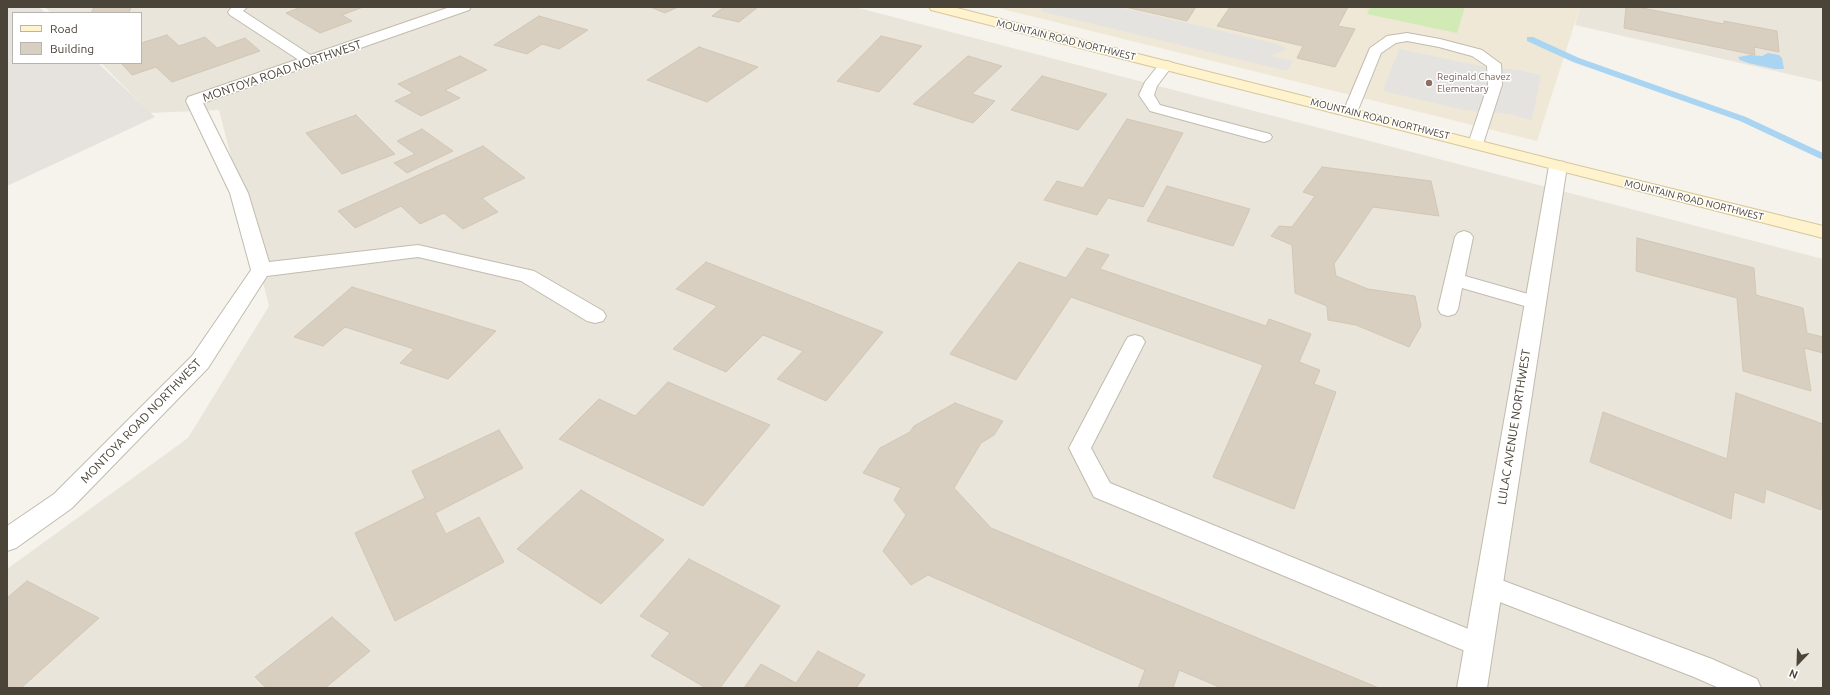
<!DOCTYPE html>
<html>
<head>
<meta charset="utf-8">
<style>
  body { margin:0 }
  #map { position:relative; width:1830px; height:695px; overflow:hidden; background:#f6f3ec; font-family:Ubuntu,sans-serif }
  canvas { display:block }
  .frame { position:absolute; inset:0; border:8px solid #4b4439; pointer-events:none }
  .legend { position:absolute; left:12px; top:12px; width:130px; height:52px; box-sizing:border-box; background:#fff; border:1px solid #b7b4b0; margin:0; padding:5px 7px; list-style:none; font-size:12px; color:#4b4439 }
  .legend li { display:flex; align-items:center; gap:8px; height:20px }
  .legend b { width:20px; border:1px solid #b7b4b0 }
  .north { position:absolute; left:1778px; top:643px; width:40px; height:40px; -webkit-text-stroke:3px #fff; paint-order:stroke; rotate:203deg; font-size:11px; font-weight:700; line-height:16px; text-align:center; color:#4b4439 }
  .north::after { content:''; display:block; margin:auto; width:14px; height:18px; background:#4b4439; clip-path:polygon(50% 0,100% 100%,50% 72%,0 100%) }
</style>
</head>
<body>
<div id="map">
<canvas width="1830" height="695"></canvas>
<div class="frame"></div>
<ul class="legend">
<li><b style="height:5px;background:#fff3cd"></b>Road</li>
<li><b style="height:11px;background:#d8cfc1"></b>Building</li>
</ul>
<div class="north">N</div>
</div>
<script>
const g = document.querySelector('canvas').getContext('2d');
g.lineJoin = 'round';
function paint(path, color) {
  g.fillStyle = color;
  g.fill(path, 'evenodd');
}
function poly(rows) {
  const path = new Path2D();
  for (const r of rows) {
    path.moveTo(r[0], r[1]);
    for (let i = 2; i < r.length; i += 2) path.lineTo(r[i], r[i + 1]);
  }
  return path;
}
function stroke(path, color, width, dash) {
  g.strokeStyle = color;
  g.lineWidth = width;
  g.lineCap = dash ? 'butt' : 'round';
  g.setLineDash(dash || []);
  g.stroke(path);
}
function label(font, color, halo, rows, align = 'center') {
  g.font = font + ' Ubuntu,sans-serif';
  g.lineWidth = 3;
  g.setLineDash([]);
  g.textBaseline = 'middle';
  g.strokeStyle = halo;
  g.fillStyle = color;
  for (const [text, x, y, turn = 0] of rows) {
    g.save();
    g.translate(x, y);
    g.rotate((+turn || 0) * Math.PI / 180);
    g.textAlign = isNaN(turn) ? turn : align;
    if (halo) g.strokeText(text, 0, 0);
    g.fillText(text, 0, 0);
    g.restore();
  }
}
const residential = poly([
  [45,7,855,7,1823,259,1823,688,7,688,7,569,188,438,269,306,219,110,150,113,101,63,141,63,141,13,51,13],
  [1580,7,1823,7,1823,82,1575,25]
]);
const industrial = poly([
  [7,7,39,7,46,13,13,13,13,63,98,63,155,117,7,186]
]);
const education = poly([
  [994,7,1580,7,1537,141]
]);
const green = poly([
  [1370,7,1465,7,1457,33,1367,14]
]);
const parking = poly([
  [1044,7,1118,7,1278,44,1287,49,1271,56,1293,61,1287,71,1040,11],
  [1399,49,1480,66,1518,70,1541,75,1532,120,1509,114,1464,110,1383,91]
]);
const water = poly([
  [1768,53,1779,55,1782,58,1784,69,1775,69,1748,63,1740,60,1738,57,1750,55,1762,56]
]);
const stream = poly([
  [1527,37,1533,37,1579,58,1746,117,1823,153,1823,160,1740,121,1573,62,1527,41,1527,37]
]);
const building = poly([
  [94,7,131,7,129,13,91,13,94,7],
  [301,7,363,7,342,15,352,21,320,33,286,13,301,7],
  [650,7,678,7,665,13,650,7],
  [724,7,758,7,739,22,712,16,724,7],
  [1125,7,1196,7,1187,21,1125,7],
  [1230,7,1348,7,1338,26,1355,29,1335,67,1297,58,1303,46,1217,26,1230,7],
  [1626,7,1637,7,1724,24,1724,21,1777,31,1779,52,1754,47,1755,55,1624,28,1626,7],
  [539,16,588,30,559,49,542,44,527,54,494,45,539,16],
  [167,35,179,46,205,37,217,48,245,38,260,51,172,82,156,67,132,75,121,63,141,63,141,43,167,35],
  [881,36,922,46,879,92,837,81,881,36],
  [699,47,758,67,707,102,647,80,699,47],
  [460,56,487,70,445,90,460,98,421,116,395,101,413,93,398,84,460,56],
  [968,56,1002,66,972,94,995,101,973,123,913,104,968,56],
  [1042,76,1107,94,1078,130,1011,110,1042,76],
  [356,115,395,154,342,174,306,133,356,115],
  [1127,119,1183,133,1143,207,1108,198,1097,215,1044,200,1057,181,1083,188,1127,119],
  [422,129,453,151,407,173,394,163,415,154,397,141,422,129],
  [483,146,525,178,482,198,498,212,463,229,444,213,420,224,401,206,355,228,338,211,483,146],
  [1322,167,1431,181,1439,216,1373,207,1334,264,1336,276,1368,289,1415,296,1421,326,1409,347,1356,325,1328,320,1327,306,1295,293,1292,245,1271,236,1279,226,1292,227,1315,196,1303,192,1322,167],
  [1167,186,1250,209,1233,246,1147,221,1167,186],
  [1637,238,1754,268,1756,295,1803,308,1807,333,1823,337,1823,353,1804,348,1811,391,1743,371,1737,298,1636,271,1637,238],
  [1087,248,1109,255,1100,269,1266,326,1269,319,1311,334,1299,362,1320,370,1314,384,1336,392,1294,509,1213,477,1263,365,1071,297,1016,380,950,354,1019,262,1066,278,1087,248],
  [706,262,883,332,826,401,777,379,803,351,763,335,726,372,673,349,717,306,676,289,706,262],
  [352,287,496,331,448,379,400,363,414,349,345,327,323,346,294,337,352,287],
  [668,382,770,425,703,506,559,439,599,399,635,416,668,382],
  [1736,393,1823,424,1821,510,1766,489,1764,503,1734,492,1731,519,1590,462,1603,412,1727,459,1736,393],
  [955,403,1003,421,994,435,981,443,954,488,991,528,1379,688,1217,688,1217,686,1179,670,1173,688,1138,688,1145,670,928,575,911,585,883,551,906,515,894,500,901,488,863,473,880,448,910,432,914,426,955,403],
  [499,430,523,468,435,513,446,534,479,517,504,562,395,621,355,533,425,498,412,471,499,430],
  [581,490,664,540,601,604,517,549,581,490],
  [689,559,780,606,720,688,706,688,651,656,670,633,640,616,689,559],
  [27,581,99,618,21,688,12,688,7,685,7,598,27,581],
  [332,617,370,651,325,688,266,688,255,677,332,617],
  [818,651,865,675,856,688,744,688,761,664,796,683,818,651]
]);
const lane = poly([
  [232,7,247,7,243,11,315,58,317,61,315,64,310,65,305,64,230,15,228,12,232,7],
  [1407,33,1440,39,1482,50,1501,64,1502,85,1482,147,1476,149,1470,147,1468,144,1488,85,1487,66,1472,56,1439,47,1407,41,1396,43,1381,53,1356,115,1351,117,1346,115,1343,112,1370,48,1387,36,1407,33],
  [1166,61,1171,62,1173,65,1157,86,1154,95,1160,105,1270,134,1272,137,1270,140,1264,142,1150,111,1139,95,1145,82,1161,62,1166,61],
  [1464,231,1470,233,1473,237,1465,276,1542,298,1545,303,1542,308,1535,309,1462,288,1458,309,1455,314,1448,316,1441,314,1438,309,1455,237,1458,233,1464,231],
  [1135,335,1142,337,1145,342,1091,448,1110,483,1488,637,1492,645,1488,653,1479,657,1470,653,1094,497,1069,448,1125,342,1128,337,1135,335],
  [1488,575,1712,659,1757,679,1761,688,1719,688,1694,677,1479,594,1476,586,1479,578,1488,575]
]);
const street = poly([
  [450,7,471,7,469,10,203,103,248,193,269,262,418,245,534,271,603,311,606,316,603,321,595,323,587,321,521,281,418,257,267,276,208,368,72,508,16,548,7,551,7,526,54,494,192,356,251,270,230,193,186,101,188,97,450,7],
  [1558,161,1564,162,1567,166,1487,688,1457,688,1549,166,1552,162,1558,161]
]);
const secondary = poly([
  [929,7,953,7,1563,162,1823,226,1823,238,931,10,929,7]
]);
const markers = [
  [1429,83,4,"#8d6e63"]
];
const farStreetnames = [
  ["MOUNTAIN ROAD NORTHWEST",1066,40,14],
  ["MOUNTAIN ROAD NORTHWEST",1380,119,14],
  ["MOUNTAIN ROAD NORTHWEST",1694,200,14]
];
const farEducationnames = [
  ["Reginald Chavez",1437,77],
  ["Elementary",1437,89]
];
const streetNames = [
  ["MONTOYA ROAD NORTHWEST",282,71,-19],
  ["MONTOYA ROAD NORTHWEST",141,421,-46],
  ["LULAC AVENUE NORTHWEST",1514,427,-81]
];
paint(residential, '#eae5da');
paint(industrial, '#e6e2dd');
paint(education, '#efe8d6');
paint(green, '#d2eab5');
paint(parking, '#e5e3e0');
paint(water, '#a9d4f2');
paint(stream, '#a9d4f2');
paint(building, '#d8cfc1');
stroke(building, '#d3c7b4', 1);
stroke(lane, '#c2bbae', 2);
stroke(street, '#c2bbae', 2);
stroke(secondary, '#d6c79b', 2);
paint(lane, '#fff');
paint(street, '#fff');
paint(secondary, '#fff3cd');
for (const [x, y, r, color] of markers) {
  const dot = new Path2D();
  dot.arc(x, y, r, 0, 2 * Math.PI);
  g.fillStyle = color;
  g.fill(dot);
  stroke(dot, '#fff', 1.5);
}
label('10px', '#4b4439', '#fff', farStreetnames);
label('10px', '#785e54', '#fff', farEducationnames, 'left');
label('12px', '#4b4439', '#fff', streetNames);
</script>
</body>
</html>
